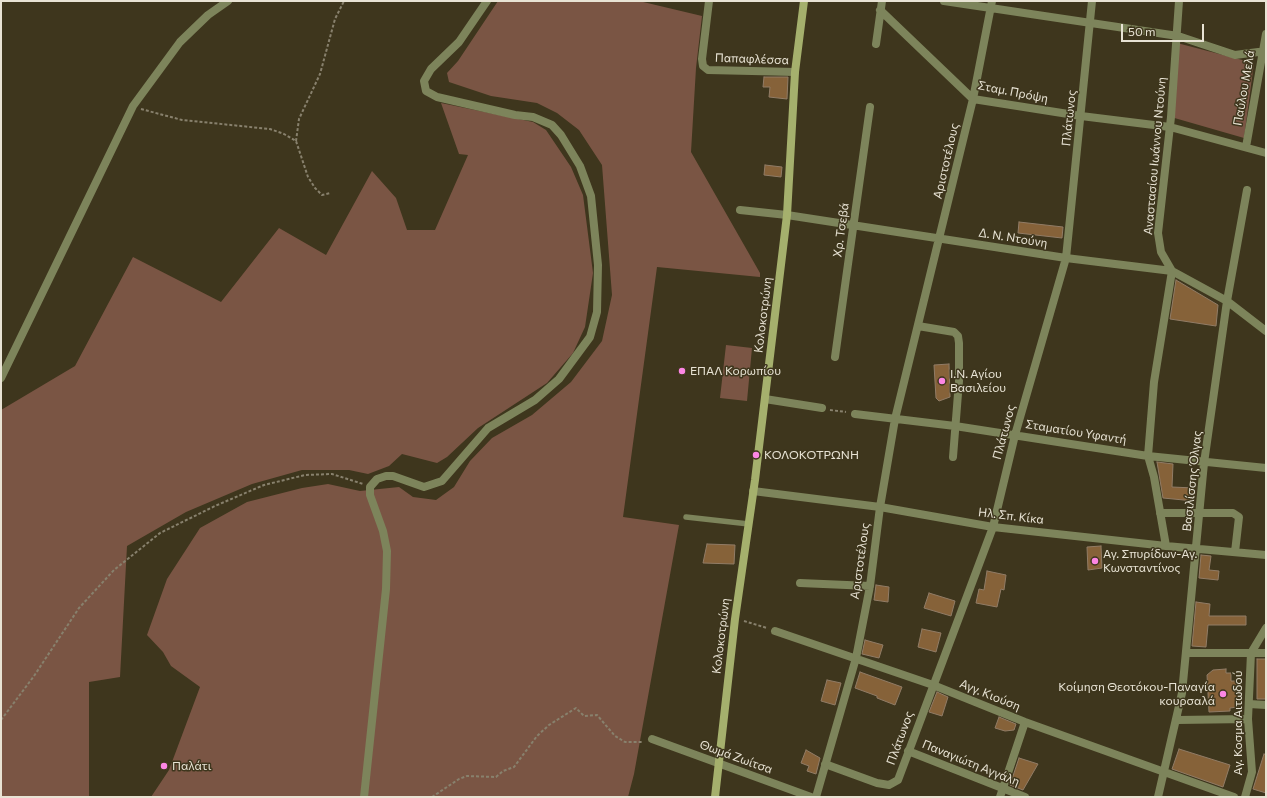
<!DOCTYPE html>
<html>
<head>
<meta charset="utf-8">
<style>
  body { margin:0 }
  #map { position:relative; width:1267px; height:798px; overflow:hidden; background:#3e361d; font-family:Commissioner,sans-serif }
  canvas { display:block }
  .frame { position:absolute; inset:0; border:2px solid #e8e3d4; pointer-events:none }
  .scale { position:absolute; left:1121px; top:24px; width:83px; height:18px; box-sizing:border-box; border:2px solid #e8e3d4; border-top:0; padding-left:5px; font-size:12px; line-height:14px; white-space:nowrap; color:#e8e3d4; -webkit-text-stroke:3px #3e361d; paint-order:stroke }
</style>
</head>
<body>
<div id="map">
<canvas width="1267" height="798"></canvas>
<div class="frame"></div>
<div class="scale">50 m</div>
</div>
<script>
const g = document.querySelector('canvas').getContext('2d');
g.lineJoin = 'round';
function paint(path, color) {
  g.fillStyle = color;
  g.fill(path, 'evenodd');
}
function poly(rows) {
  const path = new Path2D();
  for (const r of rows) {
    path.moveTo(r[0], r[1]);
    for (let i = 2; i < r.length; i += 2) path.lineTo(r[i], r[i + 1]);
  }
  return path;
}
function stroke(path, color, width, dash) {
  g.strokeStyle = color;
  g.lineWidth = width;
  g.lineCap = dash ? 'butt' : 'round';
  g.setLineDash(dash || []);
  g.stroke(path);
}
function label(font, color, halo, rows, align = 'center') {
  g.font = font + ' Commissioner,sans-serif';
  g.lineWidth = 3;
  g.setLineDash([]);
  g.textBaseline = 'middle';
  g.strokeStyle = halo;
  g.fillStyle = color;
  for (const [text, x, y, turn = 0] of rows) {
    g.save();
    g.translate(x, y);
    g.rotate((+turn || 0) * Math.PI / 180);
    g.textAlign = isNaN(turn) ? turn : align;
    if (halo) g.strokeText(text, 0, 0);
    g.fillText(text, 0, 0);
    g.restore();
  }
}
const green = poly([
  [498,1,639,1,702,16,696,68,691,152,760,273,760,277,657,267,623,517,679,525,634,774,628,797,151,797,169,770,200,687,171,666,163,652,147,635,167,579,200,528,247,502,302,488,328,484,360,491,399,487,413,497,436,500,454,487,470,461,492,438,532,415,571,382,602,341,612,295,602,165,579,130,557,113,537,103,491,96,449,82,447,73,458,61],
  [1177,43,1254,63,1244,138,1171,117],
  [441,103,533,122,546,130,571,167,583,195,593,273,585,327,573,353,547,383,478,428,447,457,437,463,402,454,389,466,368,474,349,470,302,470,252,484,186,512,127,546,120,677,89,682,89,797,1,797,1,410,75,366,133,257,221,302,279,228,326,255,372,171,396,198,407,230,435,230,468,155,459,154],
  [726,345,752,348,747,401,720,398]
]);
const building = poly([
  [764,77,788,77,787,99,769,97,770,87,763,87,764,77],
  [765,165,782,167,781,177,764,175,765,165],
  [1019,222,1063,227,1062,238,1018,233,1019,222],
  [1176,280,1218,305,1216,326,1170,319,1176,280],
  [949,364,950,397,939,401,936,398,934,365,949,364],
  [1157,462,1173,464,1172,487,1194,488,1194,501,1163,498,1157,462],
  [707,544,735,545,734,564,703,563,707,544],
  [1101,546,1102,568,1088,570,1087,547,1101,546],
  [1201,555,1211,556,1209,570,1219,571,1218,580,1199,578,1201,555],
  [987,571,1006,575,1004,590,1001,589,997,607,976,603,979,589,984,590,987,571],
  [876,585,889,587,888,602,874,600,876,585],
  [929,593,955,601,951,616,924,608,929,593],
  [1196,602,1210,604,1209,616,1246,616,1246,625,1208,625,1206,647,1192,646,1196,602],
  [922,629,941,633,936,652,918,647,922,629],
  [865,640,883,645,879,658,862,654,865,640],
  [1257,659,1266,659,1266,699,1257,699,1257,659],
  [1226,669,1226,673,1231,673,1231,681,1237,681,1238,707,1230,708,1230,711,1209,712,1207,675,1213,670,1226,669],
  [860,672,902,687,895,705,877,698,877,696,855,688,860,672],
  [827,680,841,683,835,705,821,701,827,680],
  [937,692,948,697,942,716,929,712,937,692],
  [999,717,1016,724,1014,730,1005,731,995,728,999,717],
  [1179,749,1230,765,1223,787,1172,769,1179,749],
  [806,750,820,758,816,774,807,771,809,766,801,763,806,750],
  [1264,754,1266,755,1266,793,1253,789,1264,754],
  [1019,758,1038,764,1023,790,1010,785,1019,758]
]);
const path = poly([
  [141,109,182,120,270,129,284,134,296,141,308,177,315,188,322,195,330,193],
  [296,141,299,119,320,74,335,19,344,1],
  [830,410,846,412],
  [744,621,767,628],
  [1,720,34,676,79,608,114,570,160,533,215,506,264,485,305,475,332,474,363,484],
  [432,797,459,779,467,776,496,777,503,771,514,767,537,736,549,725,576,708,584,716,597,715,615,736,625,742,643,742]
]);
const lane = poly([
  [686,517,749,524]
]);
const street = poly([
  [709,1,702,59,703,66,708,70,795,72],
  [944,1,1178,36,1235,55,1266,51],
  [880,10,973,99,1081,116,1170,127,1266,153],
  [876,44,882,1],
  [1246,147,1266,34],
  [740,210,787,215,1066,258,1172,271,1227,301,1266,331],
  [918,326,954,332,958,336,959,343,959,381,953,457],
  [835,357,870,107],
  [1,378,133,106,180,42,208,15,228,1],
  [765,399,822,408],
  [855,414,955,426,1148,456,1266,468],
  [753,491,880,507,993,527,1166,546,1266,555],
  [1160,513,1233,513,1239,517,1235,552],
  [1166,546,1154,477,1148,456,1154,382,1172,271,1161,252,1158,233,1171,117,1179,1],
  [800,583,870,586],
  [775,631,933,685,1025,722,1234,797],
  [1186,653,1266,653],
  [1249,704,1266,705],
  [1177,720,1248,719],
  [652,739,811,797],
  [908,751,1025,797],
  [825,764,877,783,889,785,898,780,993,527,1015,435,1066,258,1092,1],
  [364,797,386,589,387,551,383,531,370,495,370,487,377,479,386,476,393,476,424,487,442,481,488,428,535,400,559,379,590,337,597,312,598,265,591,196,580,166,561,135,552,125,533,117,515,115,437,97,426,91,424,81,431,69,459,42,487,1],
  [816,797,856,658,870,586,880,507,895,419,973,99,992,1],
  [1000,797,1025,722],
  [1158,797,1182,693,1204,463,1227,301,1247,190],
  [1245,797,1252,772,1248,719,1251,653,1266,628]
]);
const secondary = poly([
  [715,797,735,619,755,480,787,215,795,72,804,1]
]);
const markers = [
  [682,371,4,"#fc86e4"],
  [942,381,4,"#fc86e4"],
  [756,455,4,"#fc86e4"],
  [1095,561,4,"#fc86e4"],
  [1223,694,4,"#fc86e4"],
  [164,766,4,"#fc86e4"]
];
const streetNames = [
  ["Παπαφλέσσα",752,59,2],
  ["Παύλου Μελά",1244,88,-80],
  ["Σταμ. Πρόψη",1013,92,11],
  ["Πλάτωνος",1069,118,-84],
  ["Αναστασίου Ιωάννου Ντούνη",1155,156,-85],
  ["Αριστοτέλους",946,161,-77],
  ["Χρ. Τσεβά",841,230,-82],
  ["Δ. Ν. Ντούνη",1013,238,9],
  ["Κολοκοτρώνη",763,315,-83],
  ["Πλάτωνος",1004,432,-75],
  ["Σταματίου Υφαντή",1076,432,9],
  ["Βασιλίσσης Όλγας",1192,481,-84],
  ["Ηλ. Σπ. Κίκα",1011,516,7],
  ["Αριστοτέλους",860,561,-82],
  ["Κολοκοτρώνη",721,636,-83],
  ["Αγγ. Κιούση",990,695,22],
  ["Αγ. Κοσμα Αιτωδού",1238,723,-90],
  ["Πλάτωνος",900,738,-70],
  ["Θωμά Ζωίτσα",736,757,20],
  ["Παναγιώτη Αγγάλη",971,763,22]
];
const poiNames = [
  ["ΕΠΑΛ Κορωπίου",690,371],
  ["Ι.Ν. Αγίου",950,374],
  ["Βασιλείου",950,388],
  ["ΚΟΛΟΚΟΤΡΩΝΗ",764,455],
  ["Αγ. Σπυρίδων-Αγ.",1103,554],
  ["Κωνσταντίνος",1103,568],
  ["Κοίμηση Θεοτόκου-Παναγία",1215,687,"right"],
  ["κουρσαλά",1215,701,"right"],
  ["Παλάτι",172,766]
];
paint(green, '#7a5544');
paint(building, '#866239');
stroke(building, '#917c66', 1);
stroke(path, '#88816d', 2, [3, 2]);
stroke(lane, '#7d845b', 5.5);
stroke(street, '#7d845b', 8);
stroke(secondary, '#a5b06d', 8);
for (const [x, y, r, color] of markers) {
  const dot = new Path2D();
  dot.arc(x, y, r, 0, 2 * Math.PI);
  g.fillStyle = color;
  g.fill(dot);
  stroke(dot, '#3e361d', 1.5);
}
label('12px', '#e8e3d4', '#3e361d', streetNames);
label('12px', '#e8e3d4', '#3e361d', poiNames, 'left');
</script>
</body>
</html>
